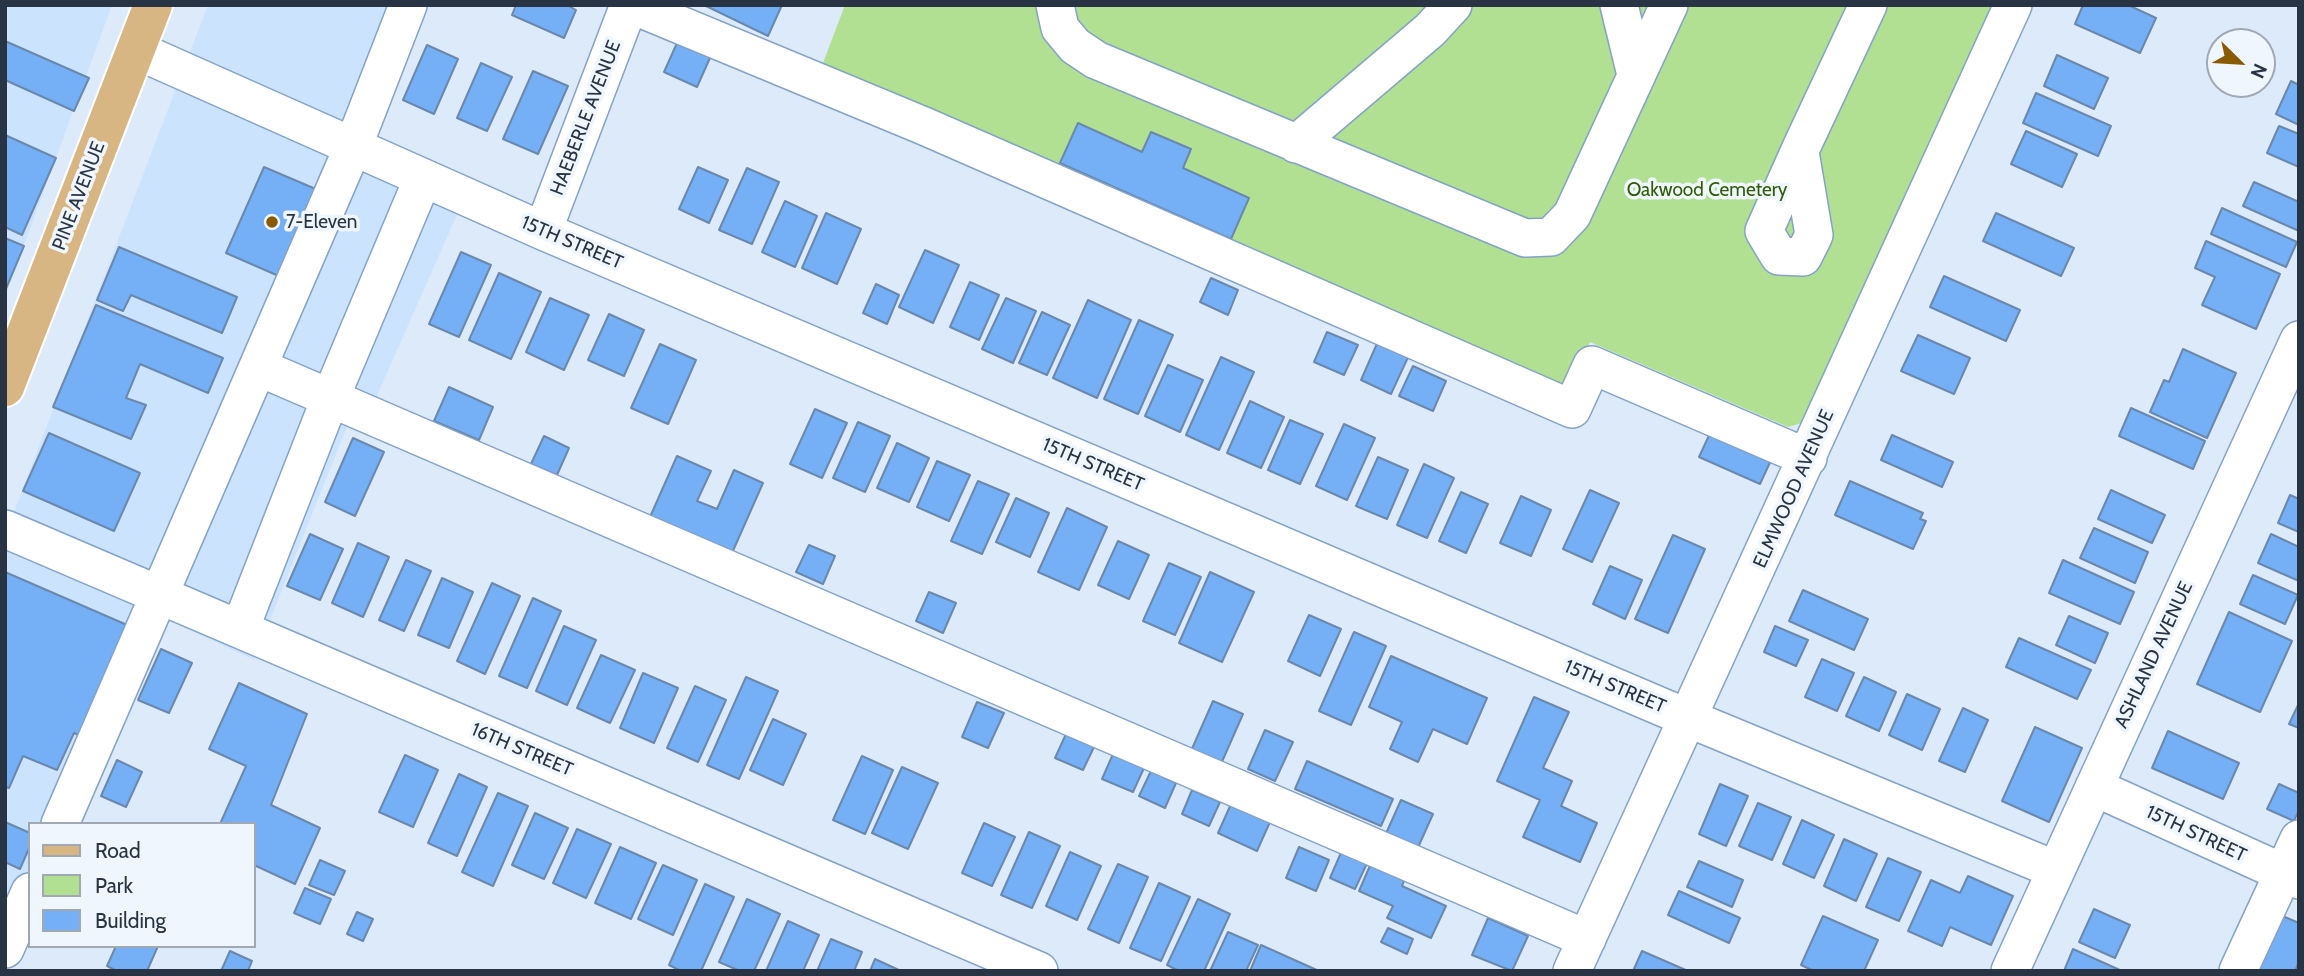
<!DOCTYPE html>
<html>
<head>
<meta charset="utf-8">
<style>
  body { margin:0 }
  #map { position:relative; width:2304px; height:976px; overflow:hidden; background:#ddeafa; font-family:Cabin,sans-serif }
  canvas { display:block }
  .frame { position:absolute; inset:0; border:7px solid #283444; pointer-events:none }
  .legend { position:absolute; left:28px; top:822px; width:228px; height:126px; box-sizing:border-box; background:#f0f6fe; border:2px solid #a0a8b4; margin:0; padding:9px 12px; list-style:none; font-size:21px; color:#283444 }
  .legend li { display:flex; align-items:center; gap:14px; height:35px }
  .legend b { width:35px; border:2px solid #a0a8b4 }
  .north { position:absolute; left:2206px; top:28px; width:70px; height:70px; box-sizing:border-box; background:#f0f6fe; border:2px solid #a0a8b4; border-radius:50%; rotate:114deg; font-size:19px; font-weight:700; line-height:28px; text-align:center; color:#283444 }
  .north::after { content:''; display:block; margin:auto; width:24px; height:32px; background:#8a5a00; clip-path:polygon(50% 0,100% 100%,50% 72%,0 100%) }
</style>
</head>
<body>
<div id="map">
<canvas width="2304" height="976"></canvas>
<div class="frame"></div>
<ul class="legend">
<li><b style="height:9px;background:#d7b683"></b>Road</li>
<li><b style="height:19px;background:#b1e093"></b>Park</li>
<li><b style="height:19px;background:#75b0f7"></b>Building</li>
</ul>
<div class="north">N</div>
</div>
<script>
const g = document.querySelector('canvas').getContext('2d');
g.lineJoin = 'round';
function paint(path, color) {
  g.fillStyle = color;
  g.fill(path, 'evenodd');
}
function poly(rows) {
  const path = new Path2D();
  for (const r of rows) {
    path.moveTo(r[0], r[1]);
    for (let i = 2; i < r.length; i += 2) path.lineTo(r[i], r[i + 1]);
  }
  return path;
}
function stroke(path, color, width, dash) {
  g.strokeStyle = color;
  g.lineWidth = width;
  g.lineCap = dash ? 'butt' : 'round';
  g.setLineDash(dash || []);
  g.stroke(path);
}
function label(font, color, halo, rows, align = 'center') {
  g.font = font + ' Cabin,sans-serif';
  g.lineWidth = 7;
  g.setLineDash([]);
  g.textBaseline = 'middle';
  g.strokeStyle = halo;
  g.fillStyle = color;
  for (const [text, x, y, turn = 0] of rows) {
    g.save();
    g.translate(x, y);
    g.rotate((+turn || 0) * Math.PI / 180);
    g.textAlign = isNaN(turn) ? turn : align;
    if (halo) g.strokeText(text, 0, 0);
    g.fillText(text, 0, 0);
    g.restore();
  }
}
const built = poly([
  [5,5,112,5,5,297],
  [208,5,401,5,343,157,460,208,364,425,350,419,254,660,166,619,70,824,30,824,30,909,5,962,5,535]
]);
const green = poly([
  [845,5,1994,5,1808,421,1788,427,1590,342,1565,399,823,63]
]);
const building = poly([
  [516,5,567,5,576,10,564,38,512,15,516,5],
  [704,5,782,5,768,36,704,5],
  [2083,5,2128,5,2156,18,2140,53,2075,24,2083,5],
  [681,34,714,49,697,87,664,72,681,34],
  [5,41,89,78,74,111,5,80,5,41],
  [427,45,458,59,434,114,403,100,427,45],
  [2057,55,2108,78,2094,109,2044,86,2057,55],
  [481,63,512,77,487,131,457,118,481,63],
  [533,71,568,86,538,154,503,139,533,71],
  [2291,81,2299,85,2299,125,2276,114,2291,81],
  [2036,93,2111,126,2098,156,2023,123,2036,93],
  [1078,123,1142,152,1151,132,1191,149,1183,168,1249,198,1231,239,1060,163,1078,123],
  [2279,126,2299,134,2299,167,2267,153,2279,126],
  [2026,131,2077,154,2062,187,2011,164,2026,131],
  [5,135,56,158,22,235,5,227,5,135],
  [264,167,318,190,281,277,226,253,264,167],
  [698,167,728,180,709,223,679,209,698,167],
  [747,168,779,182,752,244,719,230,747,168],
  [2254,182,2299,202,2299,231,2243,206,2254,182],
  [785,201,817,216,795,267,762,252,785,201],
  [2222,208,2297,242,2286,267,2211,234,2222,208],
  [826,213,861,229,837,284,802,268,826,213],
  [1996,213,2074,248,2061,276,1983,241,1996,213],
  [5,238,24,246,5,291,5,238],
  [2206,241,2280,274,2256,329,2202,305,2215,277,2195,268,2206,241],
  [119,247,237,297,222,333,131,295,123,311,97,300,119,247],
  [925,250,959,265,933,323,899,307,925,250],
  [461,252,491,265,459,337,429,324,461,252],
  [499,273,541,292,511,359,469,340,499,273],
  [1944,276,2020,310,2006,341,1930,307,1944,276],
  [1211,278,1238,290,1228,315,1200,302,1211,278],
  [970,282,999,295,979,340,950,327,970,282],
  [876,284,899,295,887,324,863,313,876,284],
  [550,298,589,315,564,370,526,352,550,298],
  [1006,298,1036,311,1013,363,982,349,1006,298],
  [1088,300,1131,320,1097,398,1053,378,1088,300],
  [96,305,223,358,208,393,140,364,126,398,146,405,131,439,53,407,96,305],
  [1042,312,1070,325,1047,375,1019,363,1042,312],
  [609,314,644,330,624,376,588,360,609,314],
  [1139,320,1173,335,1138,414,1104,399,1139,320],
  [1327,332,1358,345,1344,375,1314,362,1327,332],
  [1918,335,1970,358,1954,394,1901,371,1918,335],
  [1379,339,1410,353,1391,394,1361,380,1379,339],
  [660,344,696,360,668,424,631,408,660,344],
  [2183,349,2236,373,2207,438,2150,412,2164,380,2169,382,2183,349],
  [1221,357,1254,372,1219,450,1186,435,1221,357],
  [1168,365,1203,380,1180,432,1145,416,1168,365],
  [1413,366,1446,381,1433,411,1399,396,1413,366],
  [449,387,493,407,479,440,434,421,449,387],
  [1250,401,1284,417,1261,468,1227,453,1250,401],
  [2131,408,2205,441,2193,469,2119,436,2131,408],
  [815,409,847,423,822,478,790,464,815,409],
  [1290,420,1323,434,1300,484,1268,470,1290,420],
  [858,422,890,436,865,492,833,478,858,422],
  [1344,424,1375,438,1347,500,1316,486,1344,424],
  [1712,429,1773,456,1760,484,1699,457,1712,429],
  [49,433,140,473,114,531,23,491,49,433],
  [1892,435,1953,462,1942,487,1881,460,1892,435],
  [544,436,569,448,557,475,531,464,544,436],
  [353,438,384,452,355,516,325,502,353,438],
  [897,443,929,458,909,502,877,488,897,443],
  [677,456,711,471,697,501,717,509,734,470,763,483,732,553,650,517,677,456],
  [1378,457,1408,470,1387,519,1356,506,1378,457],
  [937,461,970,475,949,521,917,507,937,461],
  [1424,464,1454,478,1427,538,1397,525,1424,464],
  [978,481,1009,494,982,554,951,541,978,481],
  [1850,481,1923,513,1920,519,1926,521,1913,549,1835,515,1850,481],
  [1590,490,1619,503,1592,562,1563,549,1590,490],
  [2111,490,2165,515,2152,543,2098,519,2111,490],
  [1461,492,1488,504,1466,553,1439,541,1461,492],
  [2290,495,2299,499,2299,532,2278,523,2290,495],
  [1521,496,1551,510,1531,556,1500,543,1521,496],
  [1016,498,1049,513,1030,557,996,542,1016,498],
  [1067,508,1107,527,1079,590,1038,572,1067,508],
  [2094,528,2148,552,2135,583,2080,558,2094,528],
  [310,534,343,549,320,600,287,586,310,534],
  [2271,534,2299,547,2299,581,2258,563,2271,534],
  [1673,535,1705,549,1668,633,1635,619,1673,535],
  [1118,541,1149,555,1129,599,1098,585,1118,541],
  [358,543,389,557,363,617,332,603,358,543],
  [809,545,835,556,823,584,796,572,809,545],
  [406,560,431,571,404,631,379,620,406,560],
  [2063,560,2134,592,2120,624,2049,593,2063,560],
  [1169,563,1201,577,1175,635,1143,621,1169,563],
  [1610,566,1642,580,1625,619,1593,604,1610,566],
  [5,572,134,628,85,738,74,733,57,770,23,756,9,788,5,787,5,572],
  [1210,572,1254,592,1222,662,1179,643,1210,572],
  [2253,575,2298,595,2285,624,2240,604,2253,575],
  [442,578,473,592,449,648,418,635,442,578],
  [492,583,520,596,485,674,457,661,492,583],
  [1803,590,1868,619,1854,650,1789,621,1803,590],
  [929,592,956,603,943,633,916,621,929,592],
  [533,598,561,611,527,688,499,676,533,598],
  [2229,612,2292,641,2260,712,2197,684,2229,612],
  [1309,615,1341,629,1320,676,1288,661,1309,615],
  [2069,616,2108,633,2095,663,2056,645,2069,616],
  [564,626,596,640,567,705,536,691,564,626],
  [1775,626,1808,640,1796,666,1764,652,1775,626],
  [1354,632,1386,646,1351,725,1319,711,1354,632],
  [2019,638,2091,670,2077,699,2006,667,2019,638],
  [161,649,192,663,169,713,138,700,161,649],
  [601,655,635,670,610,723,577,708,601,655],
  [1391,656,1487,698,1467,744,1433,729,1418,762,1390,749,1402,722,1369,707,1391,656],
  [1822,659,1854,673,1837,711,1805,697,1822,659],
  [643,673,678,688,654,743,620,728,643,673],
  [746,677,778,691,739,779,707,765,746,677],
  [1864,677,1896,692,1879,731,1846,716,1864,677],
  [239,683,307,714,271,805,320,828,295,884,254,865,254,824,220,824,246,766,209,749,239,683],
  [695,686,726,700,698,762,667,748,695,686],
  [1907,694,1940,709,1922,750,1889,735,1907,694],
  [1534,697,1569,712,1543,768,1572,781,1561,806,1597,823,1580,862,1523,837,1540,800,1497,781,1534,697],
  [1213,701,1243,714,1221,764,1191,751,1213,701],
  [977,702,1004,713,988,748,962,737,977,702],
  [2299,703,2299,728,2289,724,2299,703],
  [1963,708,1988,720,1965,772,1939,761,1963,708],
  [773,719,806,734,783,785,750,770,773,719],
  [2035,727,2082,748,2049,822,2002,801,2035,727],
  [1265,730,1293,742,1275,781,1248,769,1265,730],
  [2168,731,2239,763,2223,799,2152,768,2168,731],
  [1066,734,1094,747,1083,770,1055,758,1066,734],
  [1113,754,1144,768,1133,792,1102,779,1113,754],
  [405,755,438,770,413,827,379,812,405,755],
  [862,756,893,770,865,834,833,820,862,756],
  [117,760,142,772,126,807,101,796,117,760],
  [1307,761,1393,799,1381,826,1295,789,1307,761],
  [902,767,938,783,908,849,872,833,902,767],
  [1151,771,1176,783,1165,808,1139,796,1151,771],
  [459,774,487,787,457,856,428,843,459,774],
  [1720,784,1748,796,1726,846,1699,834,1720,784],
  [2279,784,2299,793,2299,810,2294,821,2267,809,2279,784],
  [1192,790,1220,802,1209,826,1182,814,1192,790],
  [498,793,528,806,493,886,462,872,498,793],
  [1401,800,1433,814,1416,852,1384,838,1401,800],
  [1758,803,1791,817,1772,860,1739,846,1758,803],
  [1231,804,1270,822,1257,851,1218,833,1231,804],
  [535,813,568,828,544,879,512,865,535,813],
  [1802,820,1834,835,1814,878,1783,864,1802,820],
  [5,822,30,833,30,846,20,869,5,862,5,822],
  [984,823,1015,837,992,886,962,873,984,823],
  [577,829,611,844,586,898,553,883,577,829],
  [1029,832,1060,846,1032,908,1001,895,1029,832],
  [1844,839,1877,854,1856,901,1824,886,1844,839],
  [620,847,656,863,631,919,595,903,620,847],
  [1299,847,1329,860,1316,891,1286,878,1299,847],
  [1343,848,1369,859,1355,889,1330,878,1343,848],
  [1070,852,1101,866,1077,920,1046,906,1070,852],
  [1888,858,1921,872,1899,921,1866,907,1888,858],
  [320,860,345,871,334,895,309,885,320,860],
  [1372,861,1406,876,1402,886,1446,906,1431,938,1387,918,1393,906,1359,891,1372,861],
  [1699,861,1743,880,1732,907,1687,887,1699,861],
  [1118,864,1148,877,1119,943,1088,929,1118,864],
  [663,865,697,880,673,935,638,919,663,865],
  [1968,876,2013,896,1991,945,1950,927,1942,946,1908,931,1931,880,1960,893,1968,876],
  [1159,883,1190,897,1161,961,1130,948,1159,883],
  [705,884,734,897,701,971,681,971,669,965,705,884],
  [305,888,331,899,320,924,294,913,305,888],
  [1679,891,1740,918,1729,943,1668,915,1679,891],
  [747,899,780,914,754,971,740,971,719,962,747,899],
  [1198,899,1230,914,1204,971,1179,971,1167,965,1198,899],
  [2094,909,2130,925,2115,958,2079,942,2094,909],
  [357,912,373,919,363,941,347,934,357,912],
  [2280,915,2299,923,2299,961,2295,971,2255,971,2280,915],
  [1823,916,1878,940,1864,971,1814,971,1801,965,1823,916],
  [1488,918,1528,936,1512,971,1472,955,1488,918],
  [788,921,819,935,803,971,766,971,788,921],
  [1388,928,1413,939,1407,954,1381,942,1388,928],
  [1228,932,1258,945,1246,971,1210,971,1228,932],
  [831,939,862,952,854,971,817,971,831,939],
  [1261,945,1319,971,1250,971,1261,945],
  [116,946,158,946,147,971,117,971,107,966,116,946],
  [2073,949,2122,971,2064,971,2073,949],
  [230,951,252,961,248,971,221,971,230,951],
  [1642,951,1688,971,1633,971,1642,951],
  [875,959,901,971,870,971,875,959]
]);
const minor = poly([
  [632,5,924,126,1572,409,1592,365,1808,458],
  [1055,5,1060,28,1075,46,1096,60,1525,238,1551,237,1572,215,1669,5],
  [1619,5,1636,75],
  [136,50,543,231,1690,719,2056,870],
  [1296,144,1430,30,1453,5],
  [1800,152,1814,235,1803,257,1779,256,1764,231,1801,148,1868,5],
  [543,231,629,5],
  [258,367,1587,939],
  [5,529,1039,971],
  [240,629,330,399,423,178],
  [2094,787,2299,880],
  [60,824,353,147,408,5],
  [5,949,30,892],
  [1572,971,2013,5],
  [2010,971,2299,340],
  [2238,971,2299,839]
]);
const major = poly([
  [5,387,153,5]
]);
const markers = [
  [272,222,7,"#8a5a00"]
];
const streetNames = [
  ["HAEBERLE AVENUE",586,118,-69],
  ["PINE AVENUE",79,196,-69],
  ["15TH STREET",572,243,23],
  ["15TH STREET",1093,465,23],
  ["ELMWOOD AVENUE",1794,489,-66],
  ["ASHLAND AVENUE",2154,655,-65],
  ["15TH STREET",1615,687,23],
  ["16TH STREET",522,750,23],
  ["15TH STREET",2196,834,25]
];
const parkNames = [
  ["Oakwood Cemetery",1707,190]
];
const poiNames = [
  ["7-Eleven",286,222]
];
paint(built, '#cce3fe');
paint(green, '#b1e093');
paint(building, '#75b0f7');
stroke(building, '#6a88ad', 2);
stroke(minor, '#84a2c8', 40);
stroke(major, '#fff', 42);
stroke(minor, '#fff', 37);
stroke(major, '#d7b683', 38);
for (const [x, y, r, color] of markers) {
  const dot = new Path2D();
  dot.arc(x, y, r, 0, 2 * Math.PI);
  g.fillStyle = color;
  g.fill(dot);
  stroke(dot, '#f0f6fe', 2.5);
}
label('19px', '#283444', '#f0f6fe', streetNames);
label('19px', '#315c03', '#f0f6fe', parkNames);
label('19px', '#283444', '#f0f6fe', poiNames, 'left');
</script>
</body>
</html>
